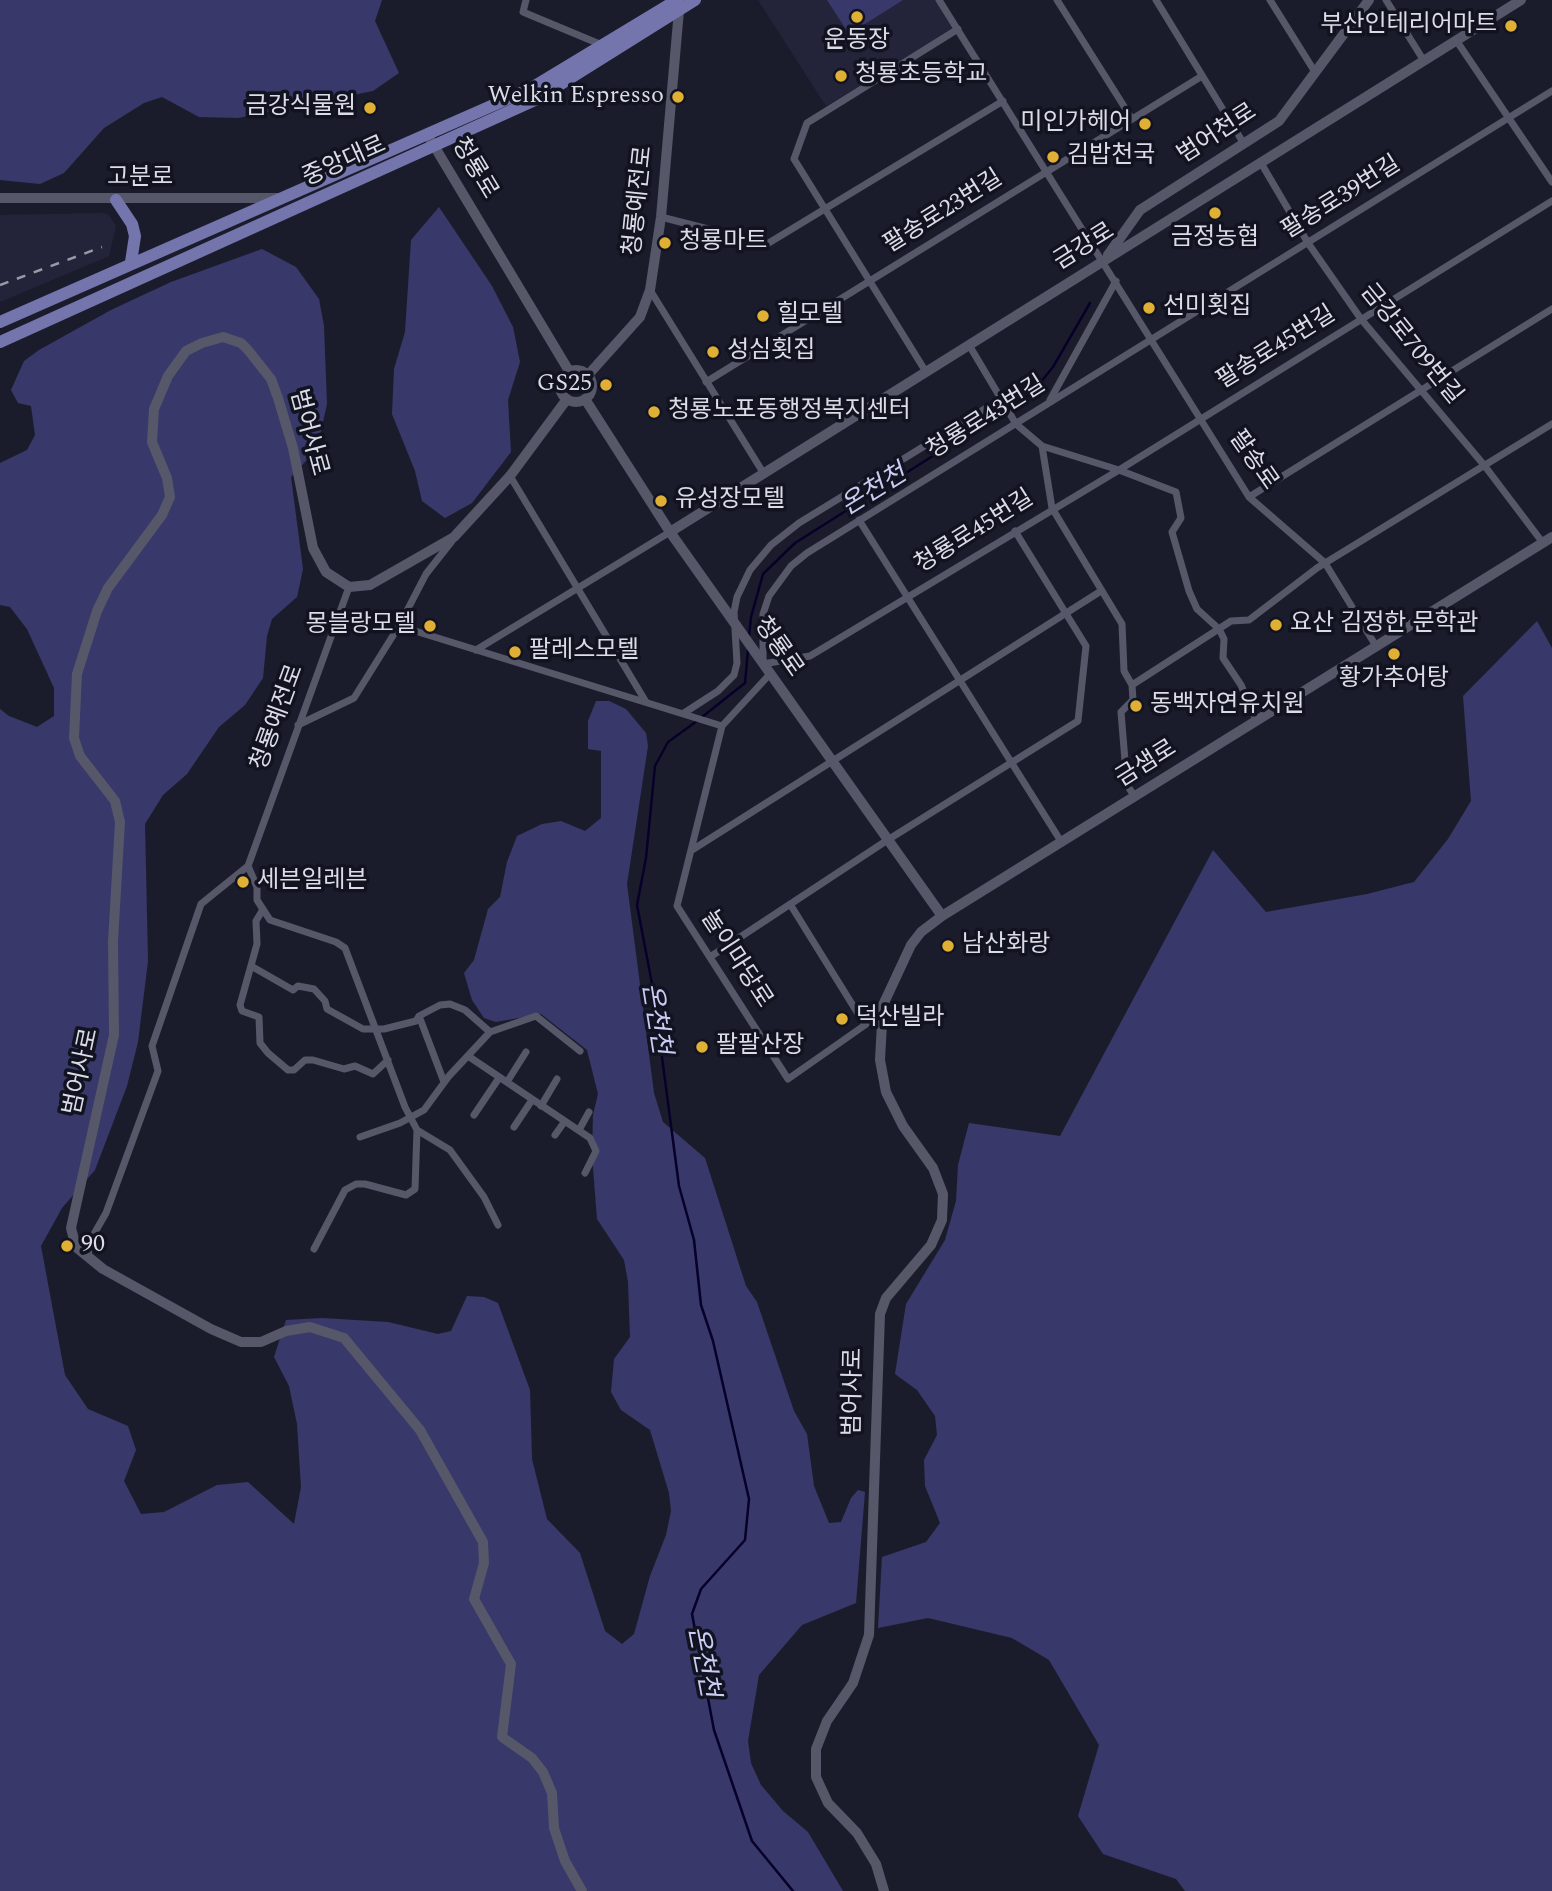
<!DOCTYPE html>
<html>
<head>
<meta charset="utf-8">
<style>
  body { margin:0 }
  canvas { display:block; background:#1b1c2b }
</style>
</head>
<body>
<canvas width="1552" height="1891"></canvas>
<script>
const g = document.querySelector('canvas').getContext('2d');
g.lineJoin = 'round';
function paint(path, color) {
  g.fillStyle = color;
  g.fill(path, 'evenodd');
}
function poly(rows) {
  const path = new Path2D();
  for (const r of rows) {
    if (r.length === 3) {
      path.moveTo(r[0] + r[2], r[1]);
      path.arc(r[0], r[1], r[2], 0, 2 * Math.PI);
      continue;
    }
    path.moveTo(r[0], r[1]);
    for (let i = 2; i < r.length; i += 2) path.lineTo(r[i], r[i + 1]);
  }
  return path;
}
function stroke(path, color, width, dash) {
  g.strokeStyle = color;
  g.lineWidth = width;
  g.lineCap = dash ? 'butt' : 'round';
  g.setLineDash(dash || []);
  g.stroke(path);
}
function label(font, color, halo, rows, align = 'center') {
  g.font = font + ' Spectral,"Noto Sans KR",serif';
  g.lineWidth = 7;
  g.setLineDash([]);
  g.textBaseline = 'middle';
  g.strokeStyle = halo;
  g.fillStyle = color;
  for (const [text, x, y, turn = 0] of rows) {
    g.save();
    g.translate(x, y);
    g.rotate((+turn || 0) * Math.PI / 180);
    g.textAlign = isNaN(turn) ? turn : align;
    if (halo) g.strokeText(text, 0, 0);
    g.fillText(text, 0, 0);
    g.restore();
  }
}
const built = poly([
  [758,0,935,0,953,29,826,106],
  [103,213,109,215,116,226,109,256,0,302,0,215]
]);
const green = poly([
  [0,0,382,0,375,21,399,73,373,91,238,118,199,117,162,97,144,103,104,128,64,173,40,184,0,180],
  [827,0,903,0,849,34],
  [439,207,492,286,513,327,520,362,508,400,511,452,472,503,445,518,422,501,415,471,392,414,394,369,405,332,411,240],
  [262,249,296,267,319,299,324,326,327,404,317,449,291,477,303,569,297,597,272,619,267,636,263,678,245,705,219,727,187,774,163,795,145,824,148,961,138,1042,127,1086,95,1170,62,1208,41,1246,65,1375,88,1409,128,1426,136,1450,124,1481,141,1514,164,1512,217,1485,248,1482,294,1524,301,1487,297,1424,289,1386,274,1357,286,1320,322,1318,388,1322,438,1334,451,1331,467,1296,484,1297,498,1303,530,1390,532,1459,547,1519,580,1553,605,1631,622,1644,634,1634,650,1576,666,1535,671,1511,669,1493,650,1430,621,1410,611,1392,614,1359,630,1337,628,1282,624,1260,597,1219,592,1155,593,1115,598,1094,587,1050,541,1014,496,1022,484,1018,472,1000,464,973,474,960,488,909,500,897,507,862,517,836,542,824,561,821,585,831,601,818,601,751,588,749,588,721,596,701,609,701,626,709,646,733,648,746,627,884,654,1093,663,1122,705,1158,746,1286,757,1302,794,1411,807,1434,814,1486,829,1523,841,1522,851,1498,858,1490,865,1492,856,1603,802,1625,759,1675,748,1741,751,1763,761,1785,783,1811,808,1832,843,1891,0,1891,0,709,9,716,37,727,54,716,54,688,27,629,10,607,0,605,0,463,27,450,35,435,31,406,18,403,11,390,24,361,39,350,111,310,171,282],
  [1537,621,1552,648,1552,1891,1185,1891,1176,1879,1103,1854,1078,1816,1099,1745,1049,1660,1012,1638,928,1618,878,1628,882,1557,926,1542,940,1523,925,1486,924,1460,937,1435,935,1416,917,1390,895,1374,906,1304,945,1240,956,1201,958,1165,969,1123,1060,1136,1213,850,1266,912,1367,894,1414,882,1448,839,1471,801,1463,696]
]);
const stream = poly([
  [749,636,751,617,763,574,795,543,1031,394,1053,367,1090,303],
  [702,717,745,683,748,650],
  [697,721,668,742,655,766,646,858,637,905,653,989,679,1186,694,1240,701,1305,713,1341,749,1499,745,1540,701,1589,692,1614,714,1730,752,1841,793,1891]
]);
const street = poly([
  [526,0,523,12,602,45],
  [939,0,1249,497,1325,563,1376,646],
  [1057,0,1132,119],
  [1156,0,1244,144],
  [1270,0,1315,72],
  [1386,0,1424,61],
  [1456,40,1552,182],
  [1552,91,807,553,791,566,769,596,763,614,763,664,810,656,1119,470,1552,201],
  [1261,163,1308,243,1361,319,1484,465,1543,543],
  [661,217,767,244,1003,101],
  [650,290,764,474],
  [969,345,1016,424,1042,446,1052,508,1122,624,1124,671,1132,685,1133,700,1121,712,1127,785,1135,797],
  [926,372,794,159,807,123,958,29],
  [706,382,1202,76],
  [1050,400,1116,281],
  [1042,446,1119,470,1176,492,1181,518,1172,532,1189,591,1197,609,1219,629,1224,639,1223,658,1241,685,1256,720],
  [510,476,646,702],
  [1249,497,1552,309],
  [859,520,1062,843],
  [399,626,722,726],
  [476,650,670,532],
  [770,674,722,726,677,906,788,1079,865,1025,883,1006],
  [1132,685,1231,621,1249,620,1317,568,1552,424],
  [684,713,718,691,734,675,737,663,734,612,737,597,750,570,771,545,799,523,1001,399],
  [298,725,354,698,399,626,426,574,452,541],
  [692,850,1101,591],
  [248,866,257,887,257,900,270,920,336,942,345,948,405,1107,417,1130,450,1150,484,1197,498,1225],
  [790,904,865,1025],
  [262,911,256,921,257,944,240,1005,242,1011,259,1017,260,1043,268,1053,288,1070,294,1070,305,1060,313,1060,344,1069,355,1066,373,1074,388,1060],
  [710,957,886,841,1078,721,1086,646,1015,531],
  [251,966,293,990,298,986,314,989,325,1001,327,1009,363,1029,384,1029,416,1021,419,1016,440,1005,450,1004,465,1010,490,1032],
  [419,1016,444,1082],
  [468,1056,590,1138,596,1151,585,1173],
  [507,1082,526,1052],
  [541,1106,557,1079],
  [474,1115,499,1078],
  [514,1127,532,1100],
  [579,1130,589,1112],
  [555,1135,565,1121],
  [360,1137,400,1123,424,1110,449,1076,490,1032,536,1016,580,1051],
  [314,1249,345,1190,356,1184,365,1184,406,1195,415,1189,417,1130],
  [88,1257,90,1241,106,1213,158,1071,152,1046,201,904,248,866,349,587]
]);
const secondary = poly([
  [430,139,569,371],
  [0,198,278,198],
  [1108,255,1140,210,1279,121,1369,0],
  [576,386,16],
  [588,375,640,317,650,290,661,217,679,10],
  [567,399,510,476,454,537,370,585,349,587,326,572,313,548,293,448,278,398,271,379,248,350,241,343,223,337,202,343,186,351,168,376,154,409,152,442,167,478,170,497,162,515,108,588,97,611,77,674,74,738,80,756,115,801,120,822,113,941,114,1035,71,1228,76,1247,103,1269,211,1329,241,1342,261,1342,286,1331,310,1327,344,1338,420,1430,483,1542,484,1563,474,1599,511,1664,502,1737,532,1758,543,1772,552,1793,554,1828,565,1861,582,1891],
  [585,399,670,532,942,916],
  [670,532,1521,0],
  [884,1891,876,1864,857,1833,828,1803,816,1777,816,1749,827,1721,853,1683,869,1635,880,1314,886,1298,931,1245,942,1220,943,1194,933,1168,903,1126,886,1092,880,1060,883,1005,911,945,921,932,942,916,1552,537]
]);
const primary = poly([
  [116,200,132,224,135,236,131,262],
  [0,322,530,89,677,0],
  [0,342,537,99,695,0]
]);
const rail = poly([
  [0,285,102,247]
]);
const markers = [
  [857,17,7,"#e0b034"],
  [1511,26,7,"#e0b034"],
  [841,76,7,"#e0b034"],
  [678,97,7,"#e0b034"],
  [370,108,7,"#e0b034"],
  [1145,124,7,"#e0b034"],
  [1053,157,7,"#e0b034"],
  [1215,213,7,"#e0b034"],
  [665,243,7,"#e0b034"],
  [1149,308,7,"#e0b034"],
  [763,316,7,"#e0b034"],
  [713,352,7,"#e0b034"],
  [606,385,7,"#e0b034"],
  [654,412,7,"#e0b034"],
  [661,501,7,"#e0b034"],
  [1276,625,7,"#e0b034"],
  [430,626,7,"#e0b034"],
  [515,652,7,"#e0b034"],
  [1394,654,7,"#e0b034"],
  [1136,706,7,"#e0b034"],
  [243,882,7,"#e0b034"],
  [948,946,7,"#e0b034"],
  [842,1019,7,"#e0b034"],
  [702,1047,7,"#e0b034"],
  [67,1246,7,"#e0b034"]
];
const poiNames = [
  ["부산인테리어마트",1497,26,"right"],
  ["운동장",857,42,"center"],
  ["청룡초등학교",855,76],
  ["Welkin Espresso",664,97,"right"],
  ["금강식물원",356,108,"right"],
  ["미인가헤어",1131,124,"right"],
  ["김밥천국",1067,157],
  ["금정농협",1215,239,"center"],
  ["청룡마트",679,243],
  ["선미횟집",1163,308],
  ["힐모텔",777,316],
  ["성심횟집",727,352],
  ["GS25",592,385,"right"],
  ["청룡노포동행정복지센터",668,412],
  ["유성장모텔",675,501],
  ["요산 김정한 문학관",1290,625],
  ["몽블랑모텔",416,626,"right"],
  ["팔레스모텔",529,652],
  ["황가추어탕",1394,680,"center"],
  ["동백자연유치원",1150,706],
  ["세븐일레븐",257,882],
  ["남산화랑",962,946],
  ["덕산빌라",856,1019],
  ["팔팔산장",716,1047],
  ["90",81,1246]
];
const streetNames = [
  ["범어천로",1218,135,-33],
  ["중앙대로",345,163,-24],
  ["청룡로",473,169,59],
  ["고분로",140,179],
  ["팔송로39번길",1342,199,-32],
  ["청룡예전로",640,201,-84],
  ["팔송로23번길",944,213,-32],
  ["금강로",1085,248,-32],
  ["금강로709번길",1410,345,51],
  ["팔송로45번길",1277,349,-32],
  ["청룡로43번길",987,419,-32],
  ["범어사로",307,433,75],
  ["팔송로",1252,461,55],
  ["청룡로45번길",975,533,-32],
  ["청룡로",777,648,55],
  ["청룡예전로",279,718,-70],
  ["금샘로",1147,765,-32],
  ["놀이마당로",735,960,57],
  ["범어사로",83,1072,-78],
  ["범어사로",855,1392,-89]
];
const waterNames = [
  ["온천천",875,492,-32],
  ["온천천",654,1019,81],
  ["온천천",701,1662,79]
];
paint(built, '#232439');
paint(green, '#38386a');
stroke(stream, '#070029', 2.5);
stroke(street, '#565769', 7);
stroke(secondary, '#565769', 10);
stroke(primary, '#7475ad', 12);
stroke(rail, '#999aa6', 2.5, [9, 9]);
for (const [x, y, r, color] of markers) {
  const dot = new Path2D();
  dot.arc(x, y, r, 0, 2 * Math.PI);
  g.fillStyle = color;
  g.fill(dot);
  stroke(dot, '#121321', 2.5);
}
label('24px', '#dbdce6', '#121321', poiNames, 'left');
label('24px', '#dbdce6', '#121321', streetNames);
label('italic 26px', '#caccf3', '#121321', waterNames);
</script>
</body>
</html>
